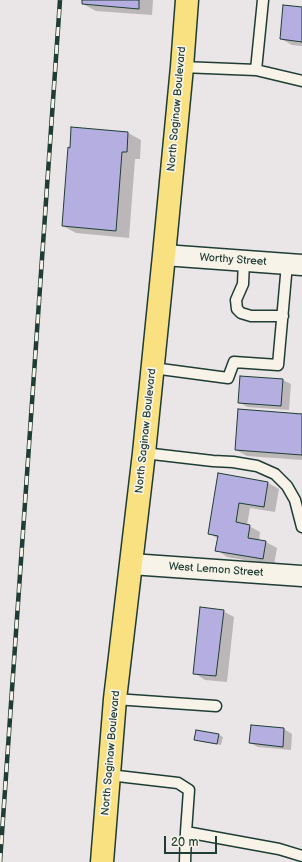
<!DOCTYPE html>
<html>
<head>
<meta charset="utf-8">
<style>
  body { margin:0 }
  #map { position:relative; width:302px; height:862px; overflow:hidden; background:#eae5e7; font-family:"Balsamiq Sans",sans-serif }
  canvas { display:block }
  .scale { position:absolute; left:164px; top:836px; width:53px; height:18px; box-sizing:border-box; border:2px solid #1f3d34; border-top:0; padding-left:5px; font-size:12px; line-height:14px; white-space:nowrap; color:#1f3d34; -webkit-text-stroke:3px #f7f3e8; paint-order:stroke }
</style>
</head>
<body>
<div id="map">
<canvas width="302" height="862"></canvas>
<div class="scale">20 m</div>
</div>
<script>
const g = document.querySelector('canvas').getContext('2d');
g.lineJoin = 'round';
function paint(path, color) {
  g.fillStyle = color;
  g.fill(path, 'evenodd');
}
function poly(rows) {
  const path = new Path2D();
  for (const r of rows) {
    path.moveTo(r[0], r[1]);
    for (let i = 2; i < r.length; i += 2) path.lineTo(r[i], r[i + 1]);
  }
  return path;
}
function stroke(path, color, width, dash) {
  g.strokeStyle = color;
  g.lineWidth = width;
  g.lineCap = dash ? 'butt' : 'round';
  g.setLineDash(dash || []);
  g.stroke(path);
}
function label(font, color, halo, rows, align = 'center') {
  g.font = font + ' "Balsamiq Sans",sans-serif';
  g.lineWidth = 3.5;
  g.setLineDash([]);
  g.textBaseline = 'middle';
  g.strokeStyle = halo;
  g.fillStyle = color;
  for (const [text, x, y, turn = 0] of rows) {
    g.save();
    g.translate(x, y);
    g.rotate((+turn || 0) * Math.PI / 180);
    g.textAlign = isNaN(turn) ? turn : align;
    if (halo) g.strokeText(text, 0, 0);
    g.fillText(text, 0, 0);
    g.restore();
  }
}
const shadow = poly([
  [83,0,153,0,152,15,96,11,83,4],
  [302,8,302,46,292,45,281,39],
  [72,128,128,133,141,140,140,159,135,159,129,238,76,233,63,226],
  [283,380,291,384,289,410,247,407,239,402],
  [302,415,302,460,247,456,236,450],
  [219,474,268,483,279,489,275,512,250,508,247,525,260,532,259,541,266,542,277,548,274,565,227,557,217,550,218,539,209,533],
  [223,611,234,617,227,682,205,680,194,673],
  [252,726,284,729,292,734,291,750,258,747,250,743],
  [219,735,223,737,221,745,199,741,195,739]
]);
const building = poly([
  [82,0,139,0,139,9,82,4,82,0],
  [283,5,302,7,302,42,280,39,283,5],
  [71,127,128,132,127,152,122,152,116,231,62,226,68,147,70,148,71,127],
  [240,376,283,379,281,406,238,403,240,376],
  [238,409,302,414,302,455,235,450,238,409],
  [218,473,268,482,264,507,239,503,236,522,250,525,248,538,266,541,263,559,215,551,218,536,208,534,218,473],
  [200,607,224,610,216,676,193,674,200,607],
  [251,725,284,728,283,747,249,743,251,725],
  [196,730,219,734,217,744,194,740,196,730]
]);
const lane = poly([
  [182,67,256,70,263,0],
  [256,70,302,81],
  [244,261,243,284,236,300,237,309,241,313,251,316,283,316],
  [153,368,228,378,234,362,278,365,287,264],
  [144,453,213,461,233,462,257,466,275,474,287,486,295,500,302,527],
  [115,699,216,706],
  [109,775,178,783,189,790,186,832,279,849,302,856],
  [185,862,186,832]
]);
const street = poly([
  [164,255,302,265],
  [131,564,302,576]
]);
const primary = poly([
  [102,862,115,699,144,453,164,255,182,67,187,0]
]);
const rail = poly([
  [0,862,60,0]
]);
const streetNames = [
  ["North Saginaw Boulevard",177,109,-85],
  ["Worthy Street",233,260,4],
  ["North Saginaw Boulevard",146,431,-84],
  ["West Lemon Street",216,570,4],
  ["North Saginaw Boulevard",111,753,-85]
];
paint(shadow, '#0003');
paint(building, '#b5afe1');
stroke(building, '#1f3d34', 1);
stroke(lane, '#1f3d34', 13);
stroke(street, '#1f3d34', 23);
stroke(primary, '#1f3d34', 25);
stroke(lane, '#f7f3e8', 10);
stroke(street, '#f7f3e8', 20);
stroke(primary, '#f9e181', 22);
stroke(rail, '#1f3d34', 4.5);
stroke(rail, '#f7f3e8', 3, [9]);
label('11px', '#1f3d34', '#f7f3e8', streetNames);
</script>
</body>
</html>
